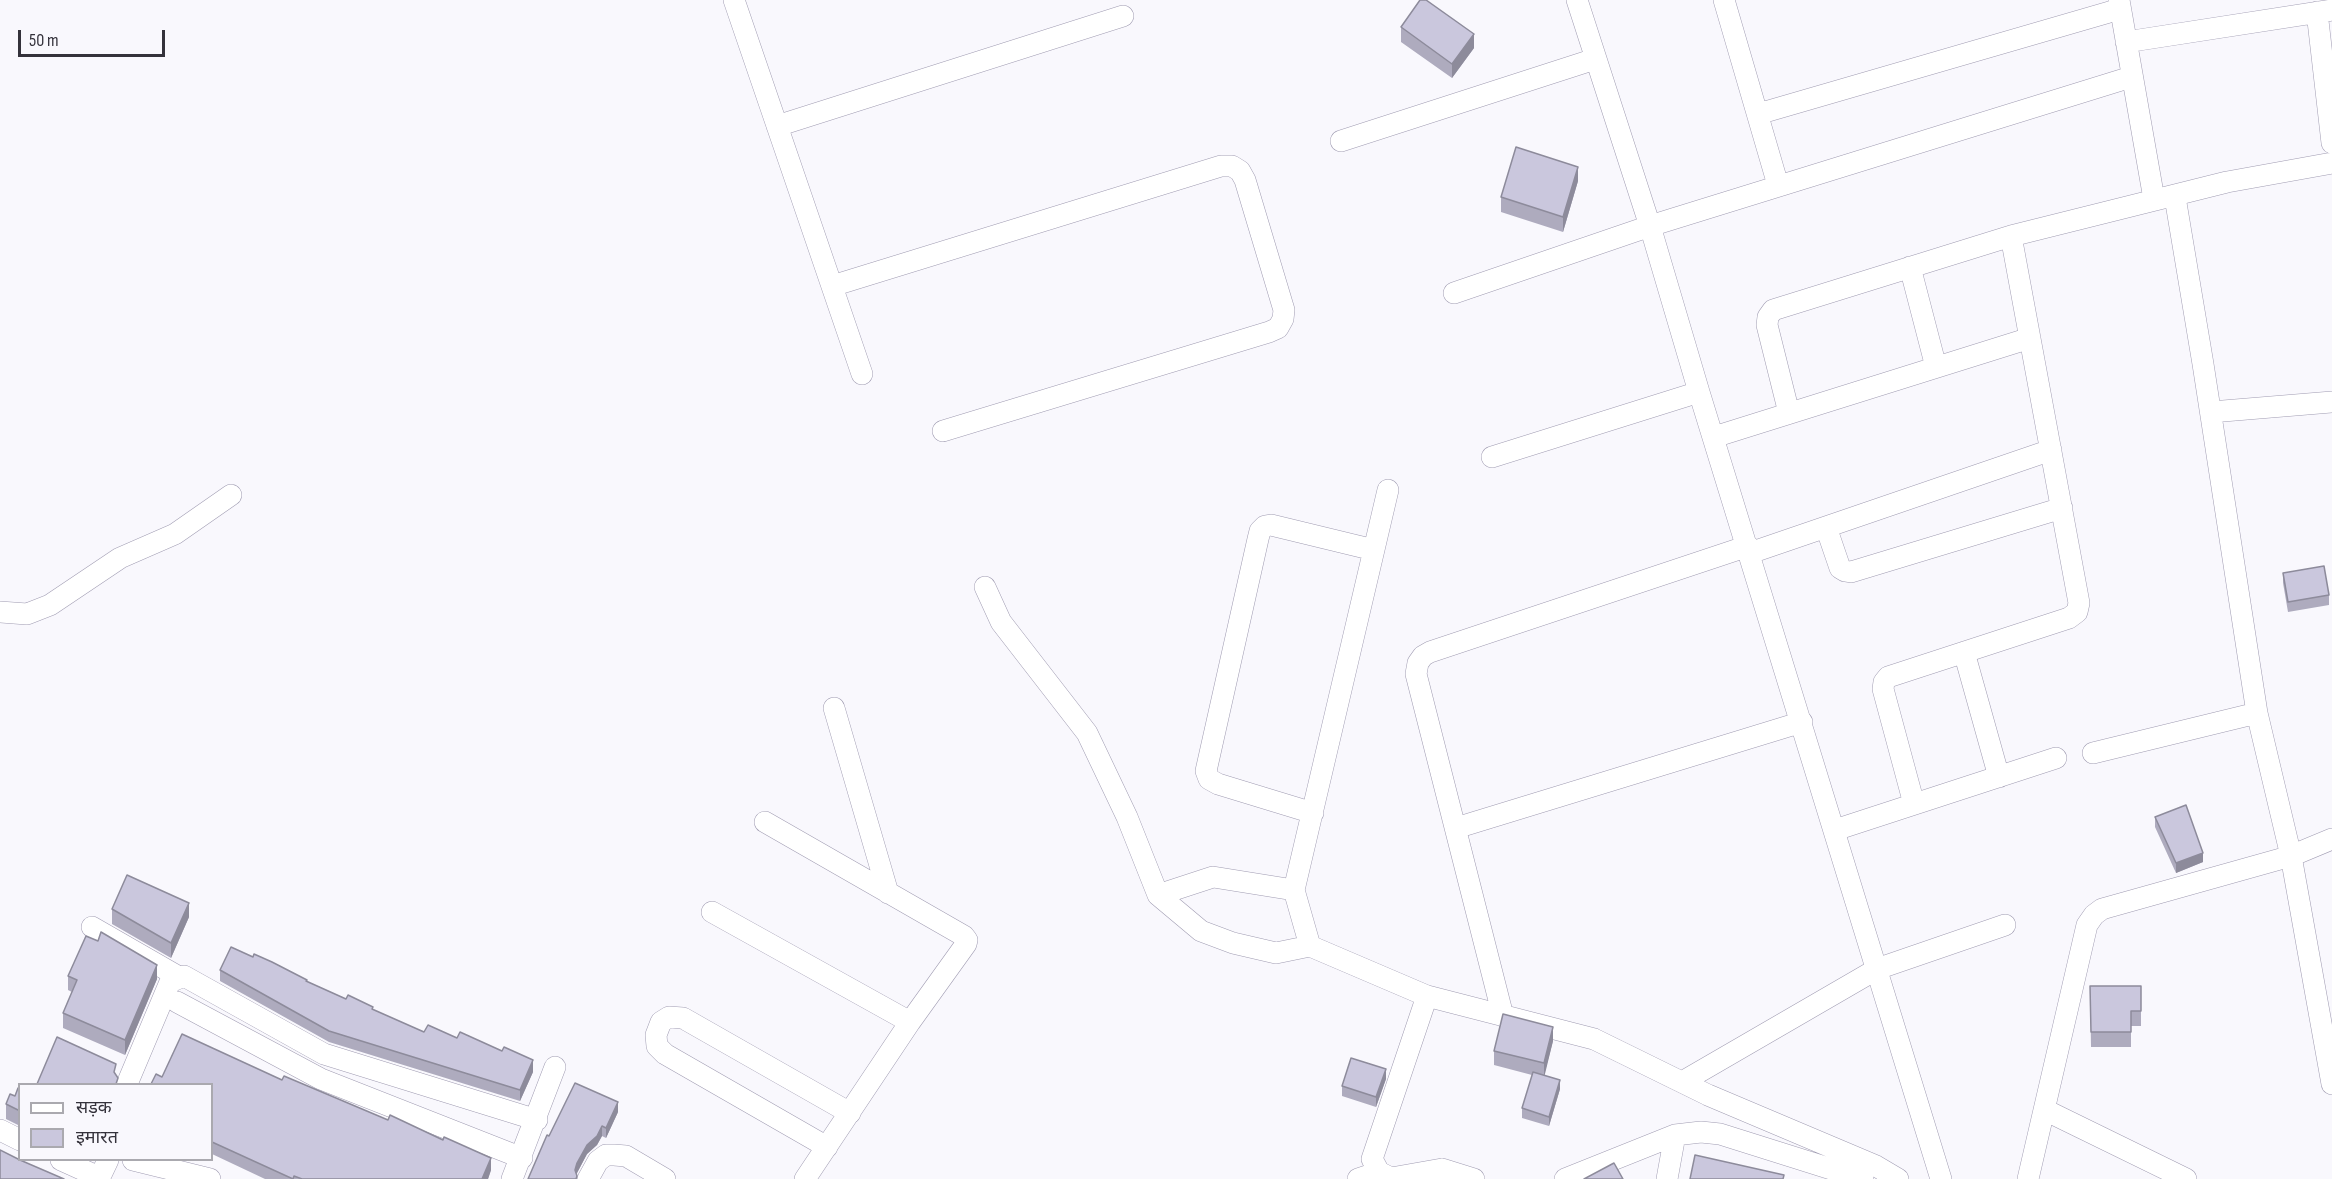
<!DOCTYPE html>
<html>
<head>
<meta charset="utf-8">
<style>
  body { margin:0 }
  #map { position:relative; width:2332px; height:1179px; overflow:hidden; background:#f9f8fd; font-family:"Sofia Sans Condensed","Noto Sans Devanagari",sans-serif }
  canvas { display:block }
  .legend { position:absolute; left:18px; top:1083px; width:195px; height:78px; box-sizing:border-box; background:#f9f8fd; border:2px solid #aaa9af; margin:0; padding:8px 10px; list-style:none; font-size:18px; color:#34323b }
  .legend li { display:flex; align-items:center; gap:12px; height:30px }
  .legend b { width:30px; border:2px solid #aaa9af }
  .scale { position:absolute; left:18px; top:30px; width:147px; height:27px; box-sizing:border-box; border:3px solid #34323b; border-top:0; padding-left:8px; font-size:18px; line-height:21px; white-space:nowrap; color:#34323b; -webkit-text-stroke:4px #f9f8fd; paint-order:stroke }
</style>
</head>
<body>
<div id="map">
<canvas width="2332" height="1179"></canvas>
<ul class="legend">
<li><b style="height:8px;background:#fff"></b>सड़क</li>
<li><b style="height:16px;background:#cac7dd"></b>इमारत</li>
</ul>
<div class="scale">50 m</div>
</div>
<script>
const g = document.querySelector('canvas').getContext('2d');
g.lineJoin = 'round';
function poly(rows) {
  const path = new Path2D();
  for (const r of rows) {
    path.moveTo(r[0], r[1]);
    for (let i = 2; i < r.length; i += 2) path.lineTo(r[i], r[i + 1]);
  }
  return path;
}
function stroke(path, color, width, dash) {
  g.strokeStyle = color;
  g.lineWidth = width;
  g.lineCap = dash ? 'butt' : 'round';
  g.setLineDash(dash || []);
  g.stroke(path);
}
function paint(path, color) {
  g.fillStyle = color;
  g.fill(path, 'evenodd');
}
const minor = poly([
  [734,0,862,374],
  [1577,0,1650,226,1699,392,1941,1179],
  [1724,0,1778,185],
  [2119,0,2154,199],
  [2317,12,2332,143],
  [2126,42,2332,10],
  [1758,114,2120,9],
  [777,126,1123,16],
  [1341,141,1595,59],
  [2172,196,2176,203,2203,364,2257,713,2291,856,2332,1084],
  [1910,267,1936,367],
  [832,286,1221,166,1232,166,1240,171,1245,180,1284,310,1283,319,1278,328,1269,332,943,431],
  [1454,293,1650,226,2131,77],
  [2211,412,2332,402],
  [1789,413,1767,325,1768,317,1773,310,2011,236,2227,182,2332,163],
  [1714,437,2030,338],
  [1492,457,1699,392],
  [1826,527,1840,568,1845,571,1851,572,2062,508],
  [1750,553,2051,450],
  [985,587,1001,622,1087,733,1127,817,1158,895],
  [0,612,27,614,50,605,120,558,175,534,231,495],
  [1964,652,1999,777],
  [834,708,888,893],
  [2093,753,2257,713],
  [1914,804,1883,689,1884,682,1888,677,2069,618,2077,612,2079,603,2011,236],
  [1313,813,1218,784,1209,779,1206,771,1258,539,1260,531,1265,526,1271,525,1374,550],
  [765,822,964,936,967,940,966,944,910,1022,805,1179],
  [1456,828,1802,722],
  [1835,830,2056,758],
  [1294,890,1388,490],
  [712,912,910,1022],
  [92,927,179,977],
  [1310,946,1294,890,1213,877,1158,895,1201,931,1233,943,1276,953,1310,946,1427,996,1594,1039,1708,1095,1876,1166,1898,1179],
  [1427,996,1372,1159,1379,1172,1391,1178,1442,1169,1441,1179],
  [177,1002,321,1079,522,1158],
  [1503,1016,1416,674,1418,663,1423,656,1430,652,1748,546],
  [1682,1082,1877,969,2005,925],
  [127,1084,170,982,184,976,324,1054,537,1120],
  [2045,1110,2186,1179],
  [0,1130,20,1140],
  [827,1147,665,1054,657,1046,656,1035,661,1022,669,1017,683,1018,850,1113],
  [61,1160,90,1173],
  [133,1160,210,1179],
  [1442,1169,1474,1179],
  [99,1179,108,1160],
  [512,1179,555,1067],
  [588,1179,598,1161,606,1155,614,1155,626,1156,665,1179],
  [1358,1179,1379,1172],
  [1565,1179,1675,1135,1701,1132,1720,1134,1863,1179],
  [1667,1179,1675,1135],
  [2028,1179,2087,925,2094,915,2102,909,2291,856,2332,839]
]);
const wall = poly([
  [1401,27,1474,48,1452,78,1401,42],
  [1578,181,1563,232,1501,212,1501,197],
  [2283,573,2329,595,2329,605,2288,612,2283,583],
  [2155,817,2203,862,2176,873,2155,827],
  [112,909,189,917,171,958,112,924],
  [253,957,346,999,373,1010,424,1032,533,1072,520,1101,329,1042,220,981,220,970],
  [68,976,157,979,125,1055,63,1028,63,1013,72,992,68,990],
  [2090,986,2141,986,2141,1026,2131,1026,2131,1047,2091,1047],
  [1553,1041,1544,1075,1560,1089,1549,1126,1522,1118,1522,1108,1532,1075,1494,1065,1494,1051],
  [162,1077,282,1080,491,1170,488,1179,265,1179,212,1154,212,1084],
  [1386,1079,1376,1107,1342,1096,1342,1086],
  [20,1089,20,1126,6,1119,6,1104,15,1096],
  [618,1112,606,1138,602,1136,597,1145,587,1154,577,1173,577,1179,549,1136]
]);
const shadedWall = poly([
  [1474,34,1474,48,1452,78,1452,64],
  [1578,167,1578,181,1563,232,1563,217],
  [2203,853,2203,862,2176,873,2176,863],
  [189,903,189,917,171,958,171,943],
  [157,965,157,979,125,1055,125,1040],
  [1553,1027,1553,1041,1544,1078,1544,1063],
  [533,1060,533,1072,520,1101,520,1090],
  [1386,1069,1386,1079,1376,1107,1376,1097],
  [1560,1080,1560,1089,1549,1126,1549,1117],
  [618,1102,618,1112,606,1138,606,1128],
  [602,1126,602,1136,597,1145,587,1154,577,1173,575,1179,575,1170,577,1163,587,1145],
  [491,1158,491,1170,488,1179,482,1179]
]);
const building = poly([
  [1420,0,1426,0,1474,34,1452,64,1401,27,1420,0],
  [1516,147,1578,167,1563,217,1501,197,1516,147],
  [2324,566,2329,595,2288,602,2283,573,2324,566],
  [2186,805,2203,853,2176,863,2155,817,2186,805],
  [127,875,189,903,171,943,112,909,127,875],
  [101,932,157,965,125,1040,63,1013,77,980,68,976,86,936,98,941,101,932],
  [231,947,253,957,254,954,272,962,307,980,306,981,346,999,348,995,373,1007,372,1009,424,1032,428,1025,457,1038,460,1032,502,1051,504,1047,533,1060,520,1090,329,1031,220,970,231,947],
  [2090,986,2141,986,2141,1011,2131,1011,2131,1032,2091,1032,2090,986],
  [1503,1014,1553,1027,1544,1063,1494,1051,1503,1014],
  [182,1034,282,1080,284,1076,388,1120,390,1115,443,1140,444,1137,491,1158,482,1179,302,1179,294,1176,293,1179,212,1142,212,1084,151,1084,156,1074,162,1077,182,1034],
  [57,1037,116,1064,114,1072,118,1078,116,1084,37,1084,57,1037],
  [1351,1058,1386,1069,1376,1097,1342,1086,1351,1058],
  [1533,1072,1560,1080,1549,1117,1522,1108,1533,1072],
  [575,1083,618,1102,606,1128,602,1126,597,1136,587,1145,577,1163,575,1170,577,1176,576,1179,528,1179,547,1135,549,1136,575,1083],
  [18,1088,20,1089,20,1111,6,1104,10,1094,15,1096,18,1088],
  [0,1150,20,1160,64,1179,0,1179,0,1150],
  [1695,1155,1784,1175,1783,1179,1690,1179,1695,1155],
  [1614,1163,1623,1179,1584,1179,1614,1163]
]);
stroke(minor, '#a09cb2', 22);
stroke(minor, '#fff', 21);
paint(wall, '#aeabbe');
paint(shadedWall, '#8d8b9b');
paint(building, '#cac7dd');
stroke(building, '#8d8b9b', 1.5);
</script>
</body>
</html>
